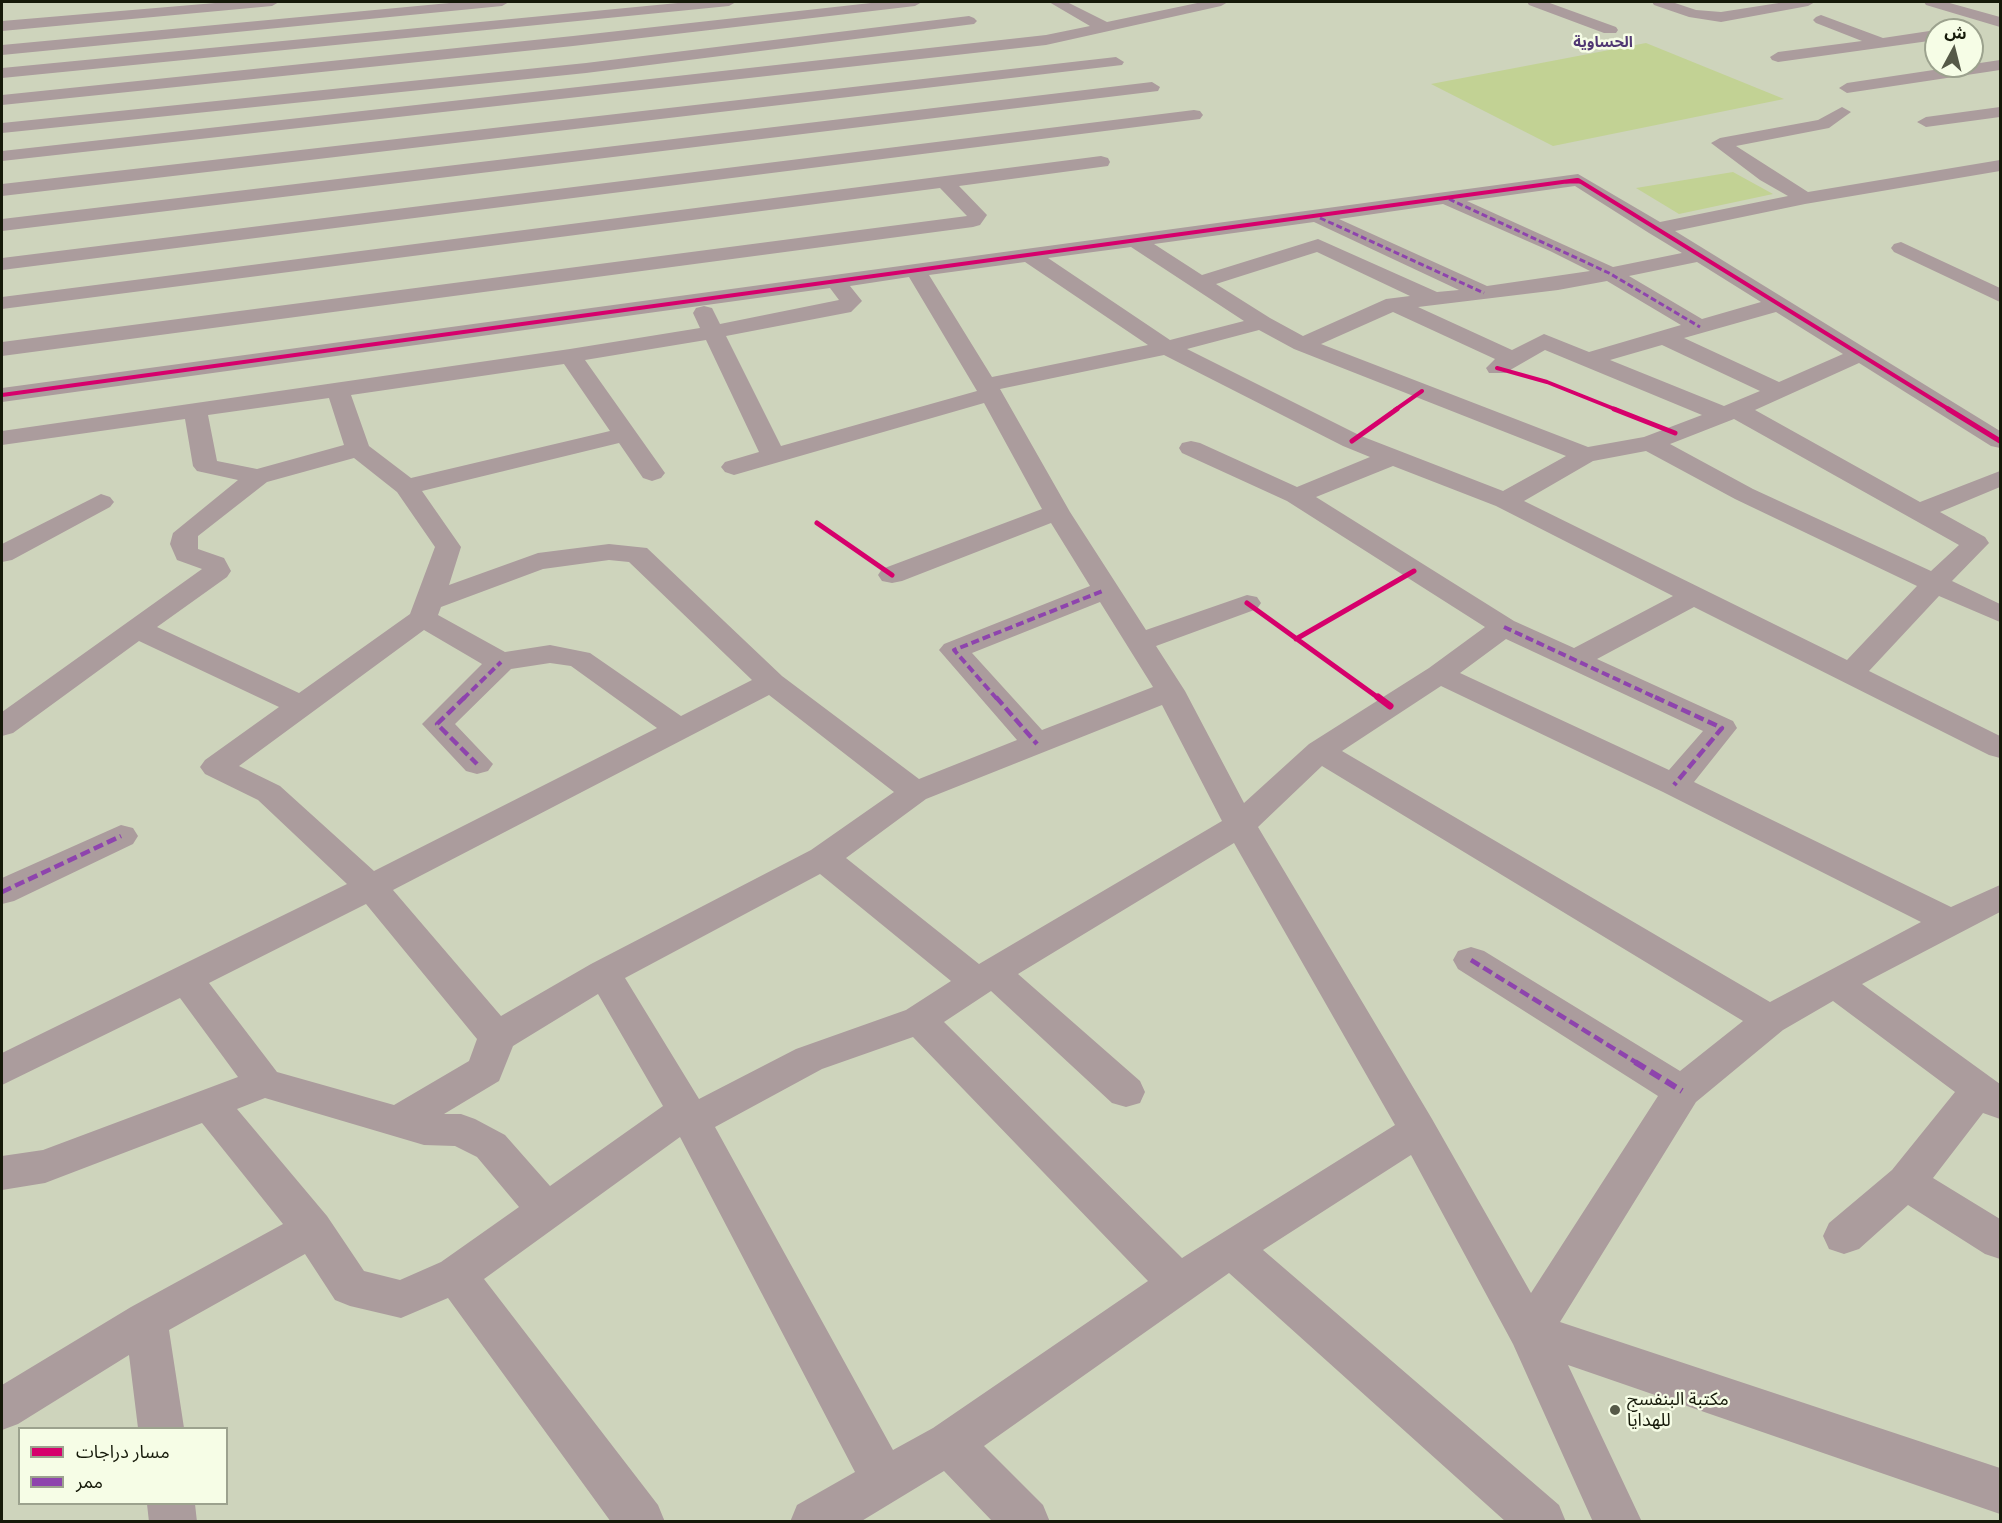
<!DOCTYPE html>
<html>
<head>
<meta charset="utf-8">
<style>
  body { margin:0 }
  #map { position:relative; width:2002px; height:1523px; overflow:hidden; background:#ced4bc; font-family:"IBM Plex Sans","Noto Sans Arabic",sans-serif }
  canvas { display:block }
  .frame { position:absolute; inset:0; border:3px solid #151909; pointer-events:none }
  .legend { position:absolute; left:18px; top:1427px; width:210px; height:78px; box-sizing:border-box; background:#f6fde6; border:2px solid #9ca28e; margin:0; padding:8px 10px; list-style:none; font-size:18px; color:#151909 }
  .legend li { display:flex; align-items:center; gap:12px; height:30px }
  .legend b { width:30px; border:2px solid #9ca28e }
  .north { position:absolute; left:1924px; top:18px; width:60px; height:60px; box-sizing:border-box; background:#f6fde6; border:2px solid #9ca28e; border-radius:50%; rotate:7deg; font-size:16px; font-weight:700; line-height:24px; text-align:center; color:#151909 }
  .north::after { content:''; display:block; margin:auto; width:21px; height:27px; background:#565a48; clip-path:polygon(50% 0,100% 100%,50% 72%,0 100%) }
</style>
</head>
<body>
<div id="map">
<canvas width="2002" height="1523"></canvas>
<div class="frame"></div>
<ul class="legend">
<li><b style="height:8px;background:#d6006c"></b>مسار دراجات</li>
<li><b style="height:8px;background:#8e44ad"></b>ممر</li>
</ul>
<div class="north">ش</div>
</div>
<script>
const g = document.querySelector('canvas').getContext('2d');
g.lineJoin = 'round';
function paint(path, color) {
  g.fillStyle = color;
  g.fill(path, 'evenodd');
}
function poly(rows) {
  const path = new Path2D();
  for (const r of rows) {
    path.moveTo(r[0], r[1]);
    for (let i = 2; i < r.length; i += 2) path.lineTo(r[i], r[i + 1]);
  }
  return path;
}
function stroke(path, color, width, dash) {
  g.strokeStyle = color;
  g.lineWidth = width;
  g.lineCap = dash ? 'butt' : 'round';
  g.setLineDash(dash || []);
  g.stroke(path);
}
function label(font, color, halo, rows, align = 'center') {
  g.font = font + ' "IBM Plex Sans","Noto Sans Arabic",sans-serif';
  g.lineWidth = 5;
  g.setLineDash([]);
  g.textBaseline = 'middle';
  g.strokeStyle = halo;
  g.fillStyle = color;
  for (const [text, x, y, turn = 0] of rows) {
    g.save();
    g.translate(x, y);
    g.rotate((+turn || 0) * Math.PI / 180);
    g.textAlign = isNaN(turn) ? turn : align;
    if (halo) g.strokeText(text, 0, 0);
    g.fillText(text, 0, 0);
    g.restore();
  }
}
const green = poly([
  [1646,43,1784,99,1553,146,1431,84],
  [1733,172,1773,194,1679,214,1636,188]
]);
const street = poly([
  [227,2,279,2,272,6,2,31,2,21,227,2],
  [460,2,509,2,502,6,2,55,2,45,460,2],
  [688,2,736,2,729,6,2,78,2,68,688,2],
  [880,2,922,2,915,6,573,46,2,105,2,95,573,36,880,2],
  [1049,2,1067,2,1107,22,1202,2,1228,2,1221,6,1046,45,2,161,2,151,1046,35,1090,26,1049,2],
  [1527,2,1547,2,1616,27,1618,30,1616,33,1604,33,1529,5,1527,2],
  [1652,2,1672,2,1696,10,1721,12,1785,2,1815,2,1808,6,1721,22,1689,17,1654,5,1652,2],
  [1924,2,1946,2,2000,17,2000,27,1926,5,1924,2],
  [1821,15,1883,38,1936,30,1936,40,1778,62,1772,60,1770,57,1778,52,1862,41,1816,23,1813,20,1816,17,1821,15],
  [969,16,974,18,977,21,974,24,586,73,2,133,2,123,586,63,969,16],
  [1116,57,1124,62,1122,65,2,196,2,184,1116,57],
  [2000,60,2000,70,1847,93,1839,88,1847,83,2000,60],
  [1152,82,1160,87,1158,91,2,231,2,219,1152,82],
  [1842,107,1851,112,1829,128,1736,146,1808,192,2000,160,2000,171,1805,204,1675,231,2000,431,2000,448,1991,446,1859,363,1755,410,1920,502,2000,471,2000,487,1940,512,1985,537,1989,543,1952,581,2000,604,2000,622,1939,596,1869,671,2000,736,2000,758,1989,755,1694,607,1597,659,1733,721,1737,728,1694,782,1951,907,2000,885,2000,912,1862,984,2000,1084,2000,1119,1983,1113,1933,1178,2000,1219,2000,1259,1985,1254,1908,1205,1859,1249,1844,1254,1829,1249,1823,1236,1829,1223,1892,1170,1955,1092,1833,1001,1783,1030,1696,1102,1560,1322,2000,1468,2000,1514,1568,1365,1642,1522,1593,1522,1513,1344,1411,1155,1263,1250,1559,1505,1566,1522,1506,1522,1229,1273,984,1446,1043,1505,1050,1522,993,1522,944,1471,860,1522,790,1522,797,1505,855,1472,680,1137,484,1279,658,1505,665,1522,611,1522,448,1298,401,1318,350,1306,335,1300,305,1254,169,1330,184,1428,138,1428,129,1355,18,1424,2,1430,2,1385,131,1307,283,1224,202,1123,45,1183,2,1190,2,1156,43,1150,238,1077,180,998,2,1085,2,1053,347,884,258,800,205,774,200,767,205,760,279,707,139,641,13,733,2,736,2,712,202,569,177,560,170,544,173,533,238,480,197,471,193,466,185,419,2,445,2,431,570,349,700,328,693,313,696,308,704,306,712,308,720,324,839,300,830,288,2,402,2,388,1578,174,1660,222,1788,196,1760,180,1711,143,1720,138,1818,120,1842,107],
  [1575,186,1649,233,1682,253,1613,267,1467,201,1575,186],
  [1443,204,1550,251,1590,271,1487,286,1339,219,1443,204],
  [1314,222,1459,290,1437,292,1318,239,1202,275,1154,244,1314,222],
  [1131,247,1244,321,1170,340,1048,258,1131,247],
  [1317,252,1410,296,1386,299,1303,336,1270,318,1216,284,1317,252],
  [1025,262,1148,345,992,377,929,275,1025,262],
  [1697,262,1761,302,1702,319,1629,276,1697,262],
  [909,277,977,391,781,446,726,336,851,312,862,301,850,286,909,277],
  [1607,281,1681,325,1589,352,1544,334,1512,350,1418,307,1558,290,1607,281],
  [1393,312,1495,359,1486,368,1489,373,1505,373,1545,350,1702,415,1644,437,1588,447,1321,344,1393,312],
  [1776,312,1843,354,1779,382,1684,338,1776,312],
  [1259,330,1294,349,1566,456,1503,491,1361,436,1187,349,1259,330],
  [706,340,759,452,725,462,721,467,725,472,734,475,984,403,1042,509,882,569,878,575,882,581,892,583,902,581,1051,523,1090,586,944,644,939,650,1017,740,919,779,782,676,647,548,609,544,538,553,449,585,461,547,422,491,619,443,643,478,652,481,661,478,665,473,585,360,706,340],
  [1662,345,1760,391,1724,406,1610,360,1662,345],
  [1164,355,1343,446,1370,457,1297,487,1200,443,1191,441,1182,443,1179,448,1182,453,1287,501,1485,627,1429,668,1309,744,1244,803,1185,691,1156,646,1257,609,1261,603,1257,597,1247,595,1146,630,1070,512,1000,389,1164,355],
  [564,364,610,431,411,478,369,446,351,395,564,364],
  [329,398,344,445,257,469,217,461,208,415,329,398],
  [1734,419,1959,545,1931,571,1753,489,1670,444,1734,419],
  [1646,451,1735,499,1917,586,1847,660,1524,501,1593,461,1646,451],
  [354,458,397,492,435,547,410,614,299,693,157,627,227,577,231,571,224,558,198,549,198,536,267,482,354,458],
  [1393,466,1496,506,1673,596,1574,648,1514,621,1316,497,1393,466],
  [609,560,629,562,752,680,681,716,590,653,550,645,505,652,438,615,441,607,543,569,609,560],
  [1100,602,1153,687,1042,730,972,653,1100,602],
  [424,630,482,664,422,724,466,771,477,774,488,771,493,764,455,724,511,669,550,663,571,666,657,728,374,871,280,786,239,766,424,630],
  [1506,639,1564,666,1703,731,1669,770,1460,673,1506,639],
  [1441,686,1663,792,1921,922,1770,1002,1342,751,1441,686],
  [769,695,894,792,811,850,591,964,501,1016,393,890,769,695],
  [1162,705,1222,821,979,964,846,858,926,799,1162,705],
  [1322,766,1743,1021,1680,1071,1484,951,1471,947,1458,951,1453,960,1458,969,1658,1096,1531,1293,1432,1119,1258,827,1322,766],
  [1234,843,1395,1125,1182,1258,944,1022,991,991,1112,1103,1126,1107,1140,1103,1145,1092,1140,1081,1018,974,1234,843],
  [820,874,951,981,906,1010,796,1049,699,1099,625,978,820,874],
  [366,904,477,1039,469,1061,394,1105,277,1072,209,983,366,904],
  [598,994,663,1106,550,1186,505,1135,475,1119,461,1114,444,1114,499,1081,513,1046,598,994],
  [913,1037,1148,1281,933,1428,893,1450,715,1127,822,1069,913,1037],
  [265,1098,424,1145,455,1146,477,1157,519,1207,441,1262,400,1280,364,1271,327,1216,237,1109,265,1098],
  [2000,107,2000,117,1926,127,1917,122,1926,117,2000,107],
  [1194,110,1200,111,1203,115,1200,119,2,270,2,258,1194,110],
  [1101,156,1108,158,1110,162,1108,166,959,186,987,215,980,225,973,227,2,356,2,342,967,216,940,188,2,309,2,297,1101,156],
  [1901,242,2000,288,2000,302,1894,252,1891,248,1894,244,1901,242],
  [101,494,110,497,114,502,110,507,12,560,2,562,2,544,101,494],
  [121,825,133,828,138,836,133,844,14,901,2,904,2,878,121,825],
  [147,1504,195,1504,197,1522,149,1522,147,1504]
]);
const quietFar3 = poly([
  [1449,199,1609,273,1700,327],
  [1320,218,1484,293]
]);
const quietFar2 = poly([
  [1504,627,1659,699],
  [463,699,501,662],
  [997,699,954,650,1105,590]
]);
const quietFar1 = poly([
  [465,697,437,724,477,764],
  [996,697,1037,744],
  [1655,697,1722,728,1674,785],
  [2,892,121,836],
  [1471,960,1637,1063]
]);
const quiet = poly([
  [1635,1062,1682,1091]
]);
const cyclewayFar3 = poly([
  [1566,182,1581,182]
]);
const cyclewayFar2 = poly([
  [1578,180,1950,410],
  [1497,368,1547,382,1617,410],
  [2,395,1577,180],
  [1395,410,1422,391]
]);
const cyclewayFar1 = poly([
  [1614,409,1675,433],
  [1948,409,2000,441],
  [1352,441,1397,409],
  [817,523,892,575],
  [1247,603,1380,699],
  [1296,639,1414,571]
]);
const cycleway = poly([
  [1378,697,1390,706]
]);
const markers = [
  [1615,1410,6,"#565a48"]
];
const farQuarternames = [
  ["الحساوية",1603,43]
];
const nearPoinames = [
  ["مكتبة البنفسج",1627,1400],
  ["للهدايا",1627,1421]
];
paint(green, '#c2d294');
paint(street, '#ab9c9d');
stroke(quietFar3, '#8e44ad', 3, [6, 3]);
stroke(quietFar2, '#8e44ad', 4, [8, 4]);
stroke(quietFar1, '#8e44ad', 4.5, [10, 4.5]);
stroke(quiet, '#8e44ad', 6, [12, 6]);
stroke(cyclewayFar3, '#d6006c', 3);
stroke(cyclewayFar2, '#d6006c', 4);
stroke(cyclewayFar1, '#d6006c', 5);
stroke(cycleway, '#d6006c', 7);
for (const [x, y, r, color] of markers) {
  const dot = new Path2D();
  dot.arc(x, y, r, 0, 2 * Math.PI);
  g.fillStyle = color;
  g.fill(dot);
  stroke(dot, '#f6fde6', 2);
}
label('bold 15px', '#503773', '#f6fde6', farQuarternames);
label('18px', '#151909', '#f6fde6', nearPoinames, 'left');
</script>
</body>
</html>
